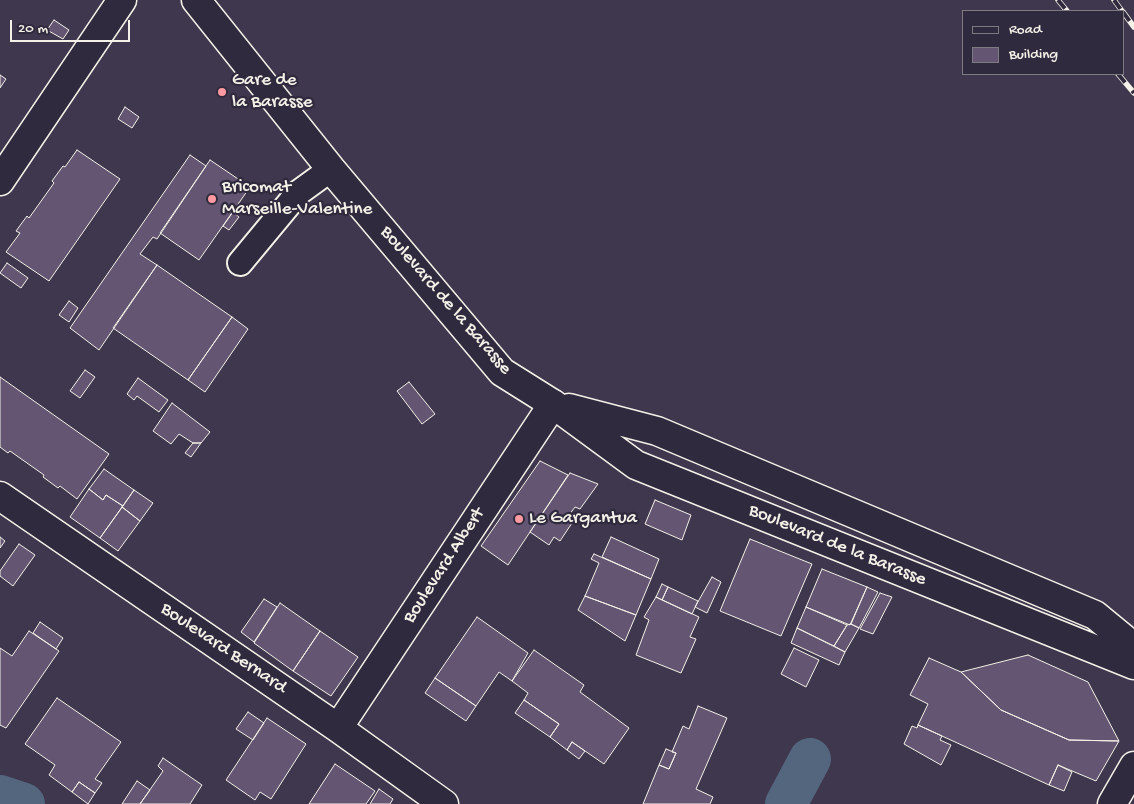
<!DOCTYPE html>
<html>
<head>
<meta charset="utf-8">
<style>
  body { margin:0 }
  #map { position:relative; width:1134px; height:804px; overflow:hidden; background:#3f374d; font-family:"Gochi Hand",sans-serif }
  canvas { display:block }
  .legend { position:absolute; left:962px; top:10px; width:162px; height:65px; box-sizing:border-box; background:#2f2a3d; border:1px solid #7e7a81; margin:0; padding:6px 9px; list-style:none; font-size:15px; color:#f4f1e8 }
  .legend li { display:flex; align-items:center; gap:10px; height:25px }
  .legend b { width:25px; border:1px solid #7e7a81 }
  .scale { position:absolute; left:10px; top:20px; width:120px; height:22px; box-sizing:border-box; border:2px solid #f4f1e8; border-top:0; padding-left:6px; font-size:15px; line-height:18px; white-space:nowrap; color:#f4f1e8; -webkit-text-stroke:4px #2f2a3d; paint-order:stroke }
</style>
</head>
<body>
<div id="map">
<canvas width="1134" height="804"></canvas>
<ul class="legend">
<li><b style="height:6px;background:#2f2a3d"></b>Road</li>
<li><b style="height:14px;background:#645673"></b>Building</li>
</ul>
<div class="scale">20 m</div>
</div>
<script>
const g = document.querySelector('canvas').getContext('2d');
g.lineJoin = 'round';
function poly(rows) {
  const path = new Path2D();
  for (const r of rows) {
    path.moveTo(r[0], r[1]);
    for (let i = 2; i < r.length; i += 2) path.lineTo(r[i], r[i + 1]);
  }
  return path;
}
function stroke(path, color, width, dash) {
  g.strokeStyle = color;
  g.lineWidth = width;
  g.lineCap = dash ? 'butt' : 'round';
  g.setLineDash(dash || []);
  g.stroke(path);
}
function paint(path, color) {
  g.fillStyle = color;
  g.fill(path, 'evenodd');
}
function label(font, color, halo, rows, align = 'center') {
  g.font = font + ' "Gochi Hand",sans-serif';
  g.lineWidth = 4.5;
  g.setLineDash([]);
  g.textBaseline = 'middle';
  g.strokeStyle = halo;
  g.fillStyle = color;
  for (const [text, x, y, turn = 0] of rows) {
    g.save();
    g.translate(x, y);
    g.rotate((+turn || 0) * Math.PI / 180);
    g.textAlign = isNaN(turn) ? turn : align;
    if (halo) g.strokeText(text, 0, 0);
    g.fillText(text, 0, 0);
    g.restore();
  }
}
const canal = poly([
  [0,796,24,804],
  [786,804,810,759]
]);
const building = poly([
  [54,20,69,30,63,39,47,30,54,20],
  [0,75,6,79,0,88,0,75],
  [125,107,139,117,132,128,118,119,125,107],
  [77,150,120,179,49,281,6,252,20,233,16,231,27,216,29,218,54,183,52,181,63,166,65,167,77,150],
  [190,155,206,166,157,239,153,237,140,254,157,265,99,350,70,328,190,155],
  [210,160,250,187,199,260,160,233,210,160],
  [233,212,239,217,229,230,223,226,233,212],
  [7,263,28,278,21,288,0,273,7,263],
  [157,265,232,317,188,380,113,328,157,265],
  [69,301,78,308,69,322,59,315,69,301],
  [232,317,248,329,205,392,188,380,232,317],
  [85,370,95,377,80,398,70,391,85,370],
  [0,377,109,454,77,499,60,486,58,488,43,477,44,475,10,451,8,453,0,447,0,377],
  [138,378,168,400,159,412,137,396,134,400,127,394,138,378],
  [409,382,435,414,422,424,397,391,409,382],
  [172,403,210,432,201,443,193,443,179,434,171,444,153,431,172,403],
  [193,443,201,443,191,457,185,453,193,443],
  [540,461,568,475,508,565,481,546,540,461],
  [104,469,134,490,123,506,106,495,103,500,89,489,104,469],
  [570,473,598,484,580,509,575,507,569,515,574,520,560,541,554,537,549,545,530,532,570,473],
  [89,489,103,500,106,495,123,506,100,538,70,517,89,489],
  [134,490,153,503,140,521,122,507,134,490],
  [655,500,691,515,682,540,645,524,655,500],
  [122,507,140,521,118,551,100,538,122,507],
  [0,537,5,541,0,548,0,537],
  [611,537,659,559,651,579,602,557,611,537],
  [750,539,812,564,781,636,720,611,750,539],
  [19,544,35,555,13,586,0,576,0,571,19,544],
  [594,554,651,579,636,615,585,596,599,563,591,559,594,554],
  [822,569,867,587,850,625,806,607,822,569],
  [712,577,721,582,707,613,695,607,712,577],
  [662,584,668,587,662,600,656,597,662,584],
  [668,587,698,601,692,614,662,600,668,587],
  [867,587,878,592,859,628,851,624,867,587],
  [880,593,892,597,873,634,860,629,880,593],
  [585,596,636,615,625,641,578,610,585,596],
  [656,597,699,617,690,637,696,639,681,673,636,655,649,620,644,617,656,597],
  [264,599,277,607,254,642,241,632,264,599],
  [280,603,320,631,293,671,254,643,280,603],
  [806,607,847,625,834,646,797,628,806,607],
  [477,617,528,653,512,681,499,672,476,706,435,678,477,617],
  [40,622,63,638,56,649,33,633,40,622],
  [851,624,859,628,845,652,834,646,847,625,851,624],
  [797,628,845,652,839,665,791,643,797,628],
  [29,631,59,651,6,728,0,725,0,648,12,656,29,631],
  [320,631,358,657,331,696,293,671,320,631],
  [794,648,819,660,806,687,781,674,794,648],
  [534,650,584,685,580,692,629,728,604,764,572,742,567,750,550,737,559,724,524,700,528,693,512,681,534,650],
  [1028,655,1088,682,1119,741,1069,740,1001,710,961,672,1028,655],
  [929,658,961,672,1001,710,1069,740,1119,741,1096,781,1058,765,1049,785,918,725,928,704,910,695,929,658],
  [435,678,476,706,466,721,425,693,435,678],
  [57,698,121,742,95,779,102,783,95,793,79,782,72,792,49,775,55,765,25,744,57,698],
  [524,700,559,724,550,737,515,713,524,700],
  [698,706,727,718,696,789,713,797,710,804,643,804,659,765,669,769,676,753,672,752,683,726,689,729,698,706],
  [248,712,264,723,253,740,236,729,248,712],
  [267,718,306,744,271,799,260,792,255,800,226,780,267,718],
  [918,725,942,736,940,740,951,745,941,765,904,744,912,726,917,728,918,725],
  [572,742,585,751,579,759,567,750,572,742],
  [666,749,676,753,669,769,659,765,666,749],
  [163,758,202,785,190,804,140,804,163,771,158,766,163,758],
  [335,764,375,791,366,804,309,804,335,764],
  [1058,765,1072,772,1064,791,1049,785,1058,765],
  [137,781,150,790,140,804,122,804,137,781],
  [79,782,95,793,88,804,72,792,79,782],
  [379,789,393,799,390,804,370,804,379,789]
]);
const lane = poly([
  [240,263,298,193,331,169]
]);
const street = poly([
  [0,181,122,0],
  [0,496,338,728,444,804],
  [338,728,553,404],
  [1112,804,1134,766]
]);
const secondary = poly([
  [196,0,331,169,502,372,553,404,636,465,1134,665],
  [569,408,657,431,1095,615,1134,647]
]);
const rail = poly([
  [1058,0,1067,11],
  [1114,0,1122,11],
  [1123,12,1134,27],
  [1118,74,1134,93]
]);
const markers = [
  [222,92,5,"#ff9aa2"],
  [212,199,5,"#ff9aa2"],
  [519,519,5,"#ff9aa2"]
];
const poiNames = [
  ["Gare de",232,81],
  ["la Barasse",232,103],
  ["Bricomat",222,188],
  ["Marseille-Valentine",222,210],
  ["Le Gargantua",529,519]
];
const streetNames = [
  ["Boulevard de la Barasse",445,301,49],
  ["Boulevard de la Barasse",837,546,22],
  ["Boulevard Albert",445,566,-57],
  ["Boulevard Bernard",223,649,34]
];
stroke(canal, '#53667e', 42);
paint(building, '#645673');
stroke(building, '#f4f1e8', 1);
stroke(lane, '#f4f1e8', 28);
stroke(street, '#f4f1e8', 31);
stroke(secondary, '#f4f1e8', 31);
stroke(lane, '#2f2a3d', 24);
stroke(street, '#2f2a3d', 28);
stroke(secondary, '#2f2a3d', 28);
stroke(rail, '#f4f1e8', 5.5);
stroke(rail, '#2f2a3d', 4, [11]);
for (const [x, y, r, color] of markers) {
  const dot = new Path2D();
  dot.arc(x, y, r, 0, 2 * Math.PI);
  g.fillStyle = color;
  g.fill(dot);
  stroke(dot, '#2f2a3d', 2);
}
label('19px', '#f4f1e8', '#2f2a3d', poiNames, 'left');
label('19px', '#f4f1e8', '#2f2a3d', streetNames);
</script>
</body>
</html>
